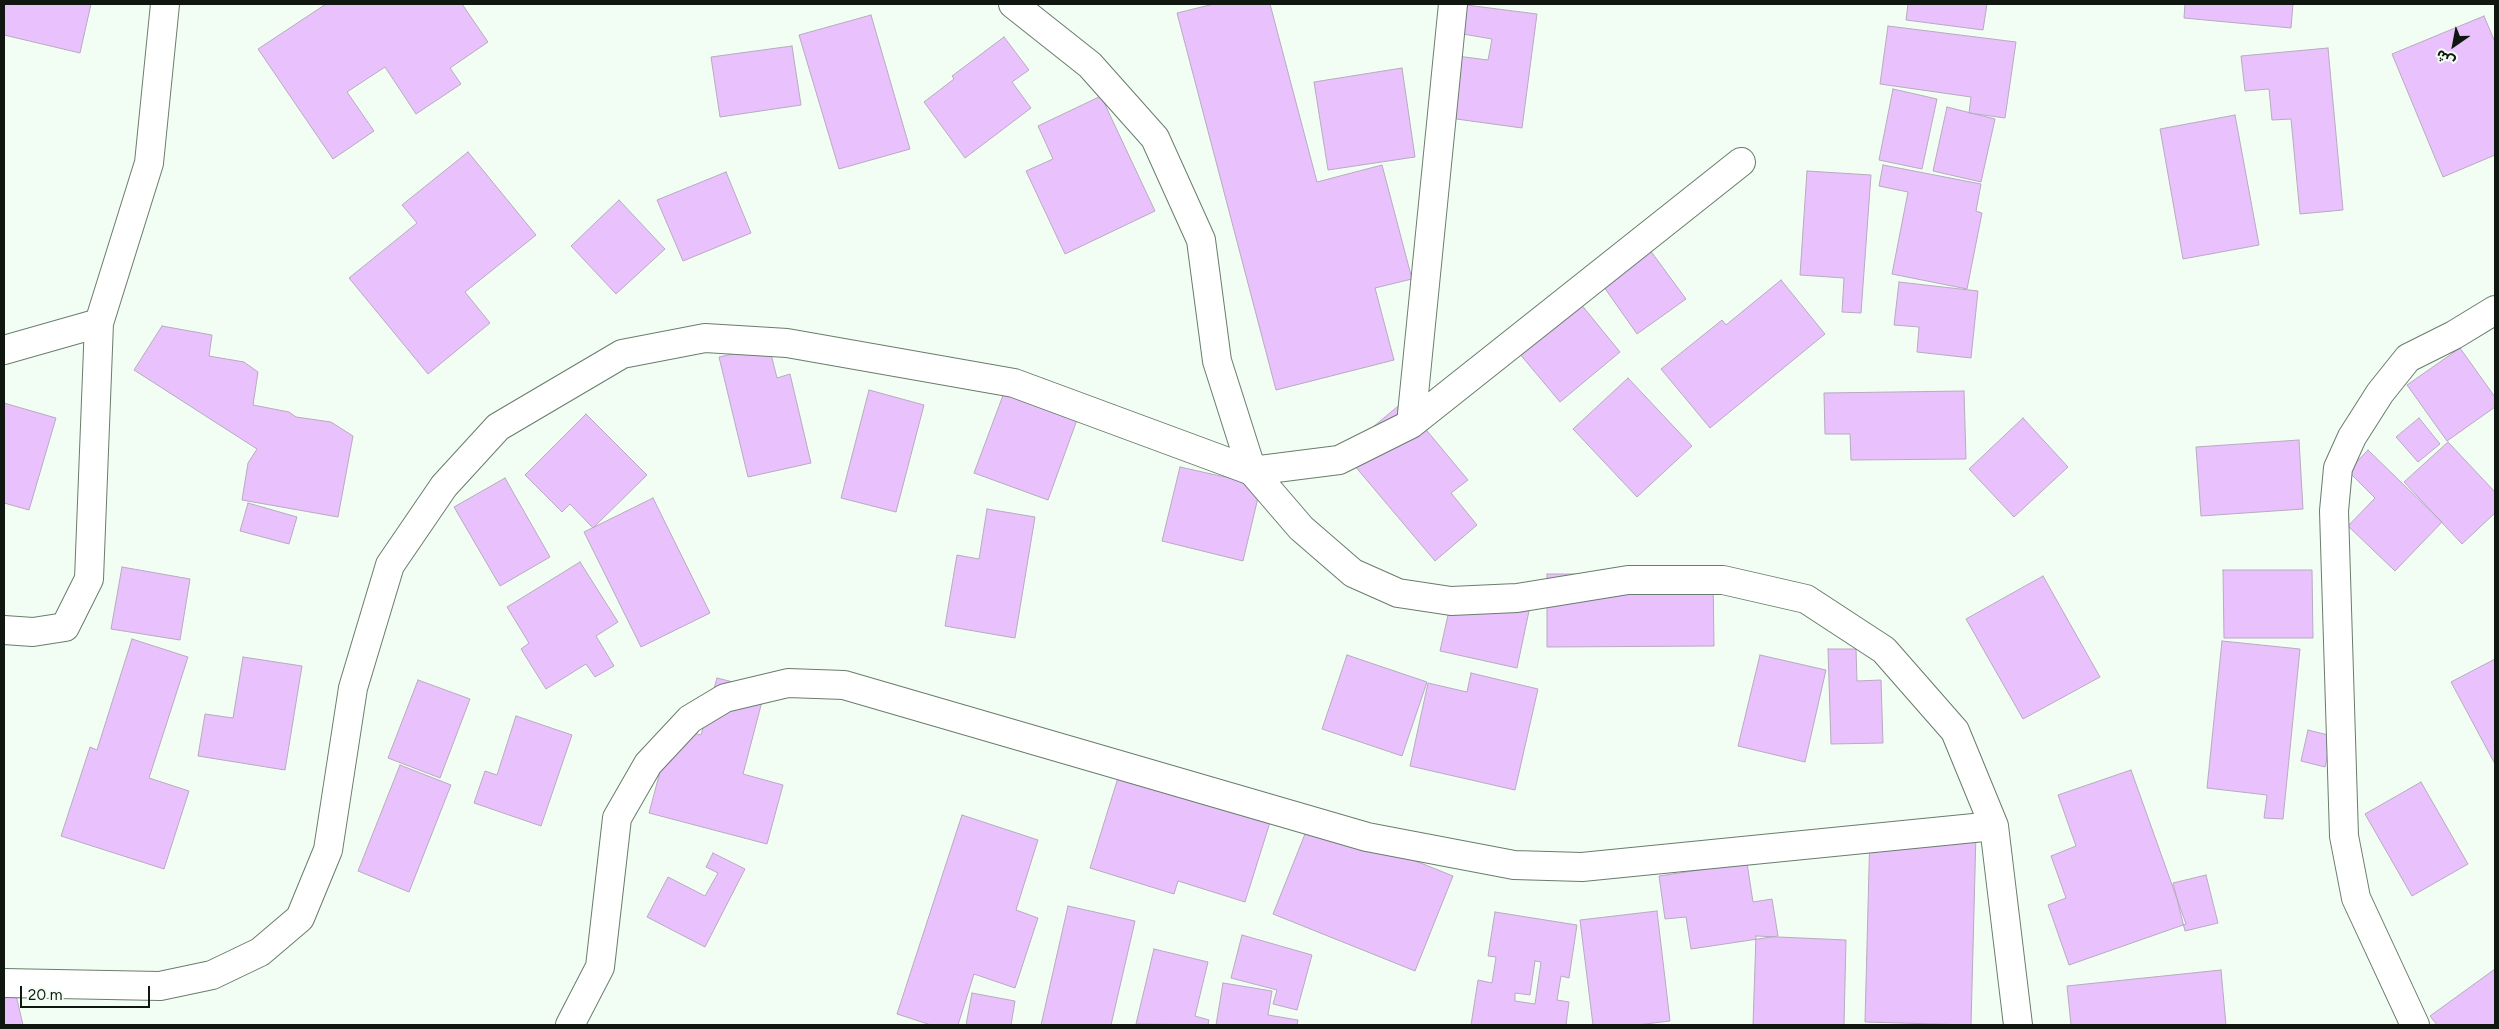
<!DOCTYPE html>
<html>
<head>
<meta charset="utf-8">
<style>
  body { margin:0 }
  #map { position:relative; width:2499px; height:1029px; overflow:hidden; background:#f2fef4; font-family:Figtree,"Noto Sans Arabic",sans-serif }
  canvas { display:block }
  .frame { position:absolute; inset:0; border:5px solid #101711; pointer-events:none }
  .north { position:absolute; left:2429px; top:20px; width:50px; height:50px; -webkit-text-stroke:4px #f2fef4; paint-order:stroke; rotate:213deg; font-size:14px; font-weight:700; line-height:20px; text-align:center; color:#101711 }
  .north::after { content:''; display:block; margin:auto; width:18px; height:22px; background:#101711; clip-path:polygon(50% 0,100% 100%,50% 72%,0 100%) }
  .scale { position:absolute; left:20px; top:986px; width:130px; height:22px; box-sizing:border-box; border:2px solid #101711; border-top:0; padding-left:6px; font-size:15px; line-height:18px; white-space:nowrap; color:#101711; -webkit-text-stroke:4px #f2fef4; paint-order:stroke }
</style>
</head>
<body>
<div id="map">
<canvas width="2499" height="1029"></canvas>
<div class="frame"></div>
<div class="north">ش</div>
<div class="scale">20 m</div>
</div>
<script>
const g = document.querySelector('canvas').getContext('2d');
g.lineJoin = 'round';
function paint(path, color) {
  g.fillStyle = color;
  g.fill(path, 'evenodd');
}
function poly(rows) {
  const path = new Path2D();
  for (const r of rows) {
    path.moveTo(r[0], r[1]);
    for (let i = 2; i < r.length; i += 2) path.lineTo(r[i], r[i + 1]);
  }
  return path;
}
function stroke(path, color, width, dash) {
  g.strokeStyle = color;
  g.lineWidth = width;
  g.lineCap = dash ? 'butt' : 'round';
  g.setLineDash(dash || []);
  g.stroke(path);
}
const building = poly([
  [4,4,91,4,80,53,4,35,4,4],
  [326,4,462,4,488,42,450,68,461,84,416,114,385,67,347,92,374,131,333,159,258,49,326,4],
  [1214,4,1270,4,1317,182,1382,165,1412,279,1375,288,1394,360,1276,390,1177,13,1214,4],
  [1908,4,1987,4,1983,30,1906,20,1908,4],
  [2185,4,2293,4,2291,28,2184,18,2185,4],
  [1466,5,1537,14,1522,128,1449,118,1457,56,1488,60,1492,39,1463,34,1466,5],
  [871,15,910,149,839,169,799,35,871,15],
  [2484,16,2495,42,2495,155,2443,177,2392,54,2484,16],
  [1888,26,2016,42,2005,118,1969,113,1971,97,1880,84,1888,26],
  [1004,37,1029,70,1012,82,1031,108,965,158,924,102,954,79,952,76,1004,37],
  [792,46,801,105,720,117,711,57,792,46],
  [2328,48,2343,210,2300,214,2291,119,2272,120,2269,89,2245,91,2241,56,2328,48],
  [1402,68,1415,157,1328,170,1314,82,1402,68],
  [1893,89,1937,99,1922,169,1879,160,1893,89],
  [1101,96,1155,211,1065,254,1026,171,1053,159,1038,126,1101,96],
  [1947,107,1995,119,1981,182,1933,171,1947,107],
  [2235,115,2259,245,2183,259,2160,129,2235,115],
  [468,152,536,235,465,292,490,323,428,374,349,278,417,223,402,205,468,152],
  [1883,165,1981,184,1976,211,1982,213,1967,289,1892,274,1908,192,1879,186,1883,165],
  [1807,171,1871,175,1861,313,1842,312,1844,278,1800,275,1807,171],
  [726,172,751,233,683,261,657,200,726,172],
  [619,200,665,249,616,294,571,246,619,200],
  [1647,246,1686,299,1637,334,1599,280,1647,246],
  [1781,280,1825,334,1710,428,1661,369,1722,320,1726,325,1781,280],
  [1899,282,1978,291,1971,358,1917,352,1919,327,1894,325,1899,282],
  [1580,303,1620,352,1560,402,1519,353,1580,303],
  [162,326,212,335,209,356,244,362,258,372,253,405,289,412,296,417,331,422,353,436,338,517,242,500,248,463,257,449,134,370,162,326],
  [769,346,777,378,790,374,811,463,748,477,719,357,769,346],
  [2460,348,2495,397,2495,407,2447,441,2407,385,2460,348],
  [1628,378,1692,446,1637,497,1573,429,1628,378],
  [869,390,924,405,896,512,841,498,869,390],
  [1005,390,1078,417,1048,500,974,473,1005,390],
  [1964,391,1966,459,1851,460,1850,434,1825,434,1824,393,1964,391],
  [1403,402,1468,480,1451,493,1477,525,1435,561,1343,452,1403,402],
  [4,403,56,418,29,510,4,503,4,403],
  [586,414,647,475,593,528,570,504,562,512,525,475,586,414],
  [2023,418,2068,467,2014,517,1969,469,2023,418],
  [2419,418,2440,444,2418,462,2396,437,2419,418],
  [2299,440,2303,509,2201,516,2196,447,2299,440],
  [2448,442,2495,492,2495,513,2462,544,2404,482,2448,442],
  [2368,450,2442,522,2395,571,2348,526,2375,498,2348,471,2368,450],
  [1180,467,1261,485,1243,561,1162,541,1180,467],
  [505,478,550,557,500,586,454,507,505,478],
  [653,498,710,613,641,647,584,532,653,498],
  [248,503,297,517,289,544,240,531,248,503],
  [987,509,1035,517,1015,638,945,626,957,555,979,559,987,509],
  [580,562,618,622,596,636,614,666,595,677,586,664,546,689,521,649,529,643,507,607,580,562],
  [122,567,190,579,180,640,111,629,122,567],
  [2223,570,2312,570,2313,638,2224,638,2223,570],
  [1547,574,1713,574,1714,646,1547,647,1547,574],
  [2043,576,2100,677,2023,719,1966,619,2043,576],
  [1480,600,1529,611,1517,668,1440,651,1450,606,1480,600],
  [132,639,188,657,149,778,189,791,164,869,61,836,90,747,97,750,132,639],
  [2222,641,2300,649,2283,819,2264,818,2267,795,2207,788,2222,641],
  [1828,649,1856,649,1857,681,1881,680,1883,743,1831,744,1828,649],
  [1347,655,1427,682,1402,756,1322,729,1347,655],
  [1760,655,1826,670,1805,762,1738,746,1760,655],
  [243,657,302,666,285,770,198,756,205,714,233,718,243,657],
  [2495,659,2495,764,2451,682,2495,659],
  [1471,673,1538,689,1515,790,1410,766,1428,683,1467,692,1471,673],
  [717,678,765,690,743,774,783,785,767,844,649,813,672,727,701,735,717,678],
  [418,680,470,699,440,778,388,758,418,680],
  [516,716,572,735,541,826,474,803,485,771,497,775,516,716],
  [2308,730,2332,736,2325,767,2301,761,2308,730],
  [400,765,451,785,409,892,358,871,400,765],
  [1122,765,1272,816,1245,902,1178,881,1174,894,1090,868,1122,765],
  [2131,770,2186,924,2069,965,2048,905,2066,898,2051,856,2076,846,2058,795,2131,770],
  [2421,782,2468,864,2412,896,2365,814,2421,782],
  [962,815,1038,840,1016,910,1038,918,1015,988,974,974,958,1025,931,1025,897,1014,962,815],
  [1311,819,1453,876,1415,971,1273,914,1311,819],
  [1870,830,1976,833,1971,1025,1865,1022,1870,830],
  [713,853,745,869,705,947,647,917,668,877,705,896,718,873,706,867,713,853],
  [1747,863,1753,902,1772,899,1778,936,1691,949,1686,917,1665,919,1659,876,1747,863],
  [2206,875,2218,923,2185,931,2173,883,2206,875],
  [1068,906,1135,921,1111,1025,1041,1025,1068,906],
  [1657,911,1670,1021,1637,1025,1593,1025,1580,920,1657,911],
  [1495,912,1577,925,1569,978,1561,976,1557,1000,1569,1002,1566,1025,1471,1025,1478,980,1492,983,1496,957,1488,956,1495,912],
  [1535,961,1541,962,1535,1004,1515,1001,1515,993,1530,995,1535,961],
  [1242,935,1312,955,1297,1010,1273,1004,1277,990,1231,978,1242,935],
  [1756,936,1846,940,1844,1025,1753,1025,1756,936],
  [1154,949,1208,962,1195,1016,1209,1020,1208,1025,1136,1024,1154,949],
  [2495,969,2495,1025,2437,1025,2430,1016,2495,969],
  [2221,970,2226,1025,2071,1025,2067,986,2221,970],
  [12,978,23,1025,4,1025,4,980,12,978],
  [1223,983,1272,991,1268,1015,1298,1020,1297,1025,1216,1025,1223,983],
  [972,993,1015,1001,1011,1025,966,1025,972,993]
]);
const minor = poly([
  [1013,4,1090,65,1155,138,1201,240,1217,361,1252,471,1301,528,1353,573,1398,593,1451,601,1517,598,1628,580,1723,580,1806,599,1884,650,1955,731,1994,826,2018,1025],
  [99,323,149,163,165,4],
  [4,350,99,323,89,579,65,627,33,632,4,630],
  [1411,424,1453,4],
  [4,983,160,986,212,975,260,952,300,918,328,850,353,688,390,565,444,486,498,427,622,354,705,338,787,343,1014,383,1252,471,1339,460,1411,424,1741,162],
  [570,1025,600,967,617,818,648,764,690,719,725,698,788,683,844,685,1367,837,1514,865,1582,867,1994,826],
  [2415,1025,2356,898,2344,836,2334,511,2338,468,2352,437,2380,393,2408,358,2454,335,2495,310]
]);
paint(building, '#e9c1fd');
stroke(building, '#b7abbe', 1);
stroke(minor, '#6a7c6d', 30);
stroke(minor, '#fff', 28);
</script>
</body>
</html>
